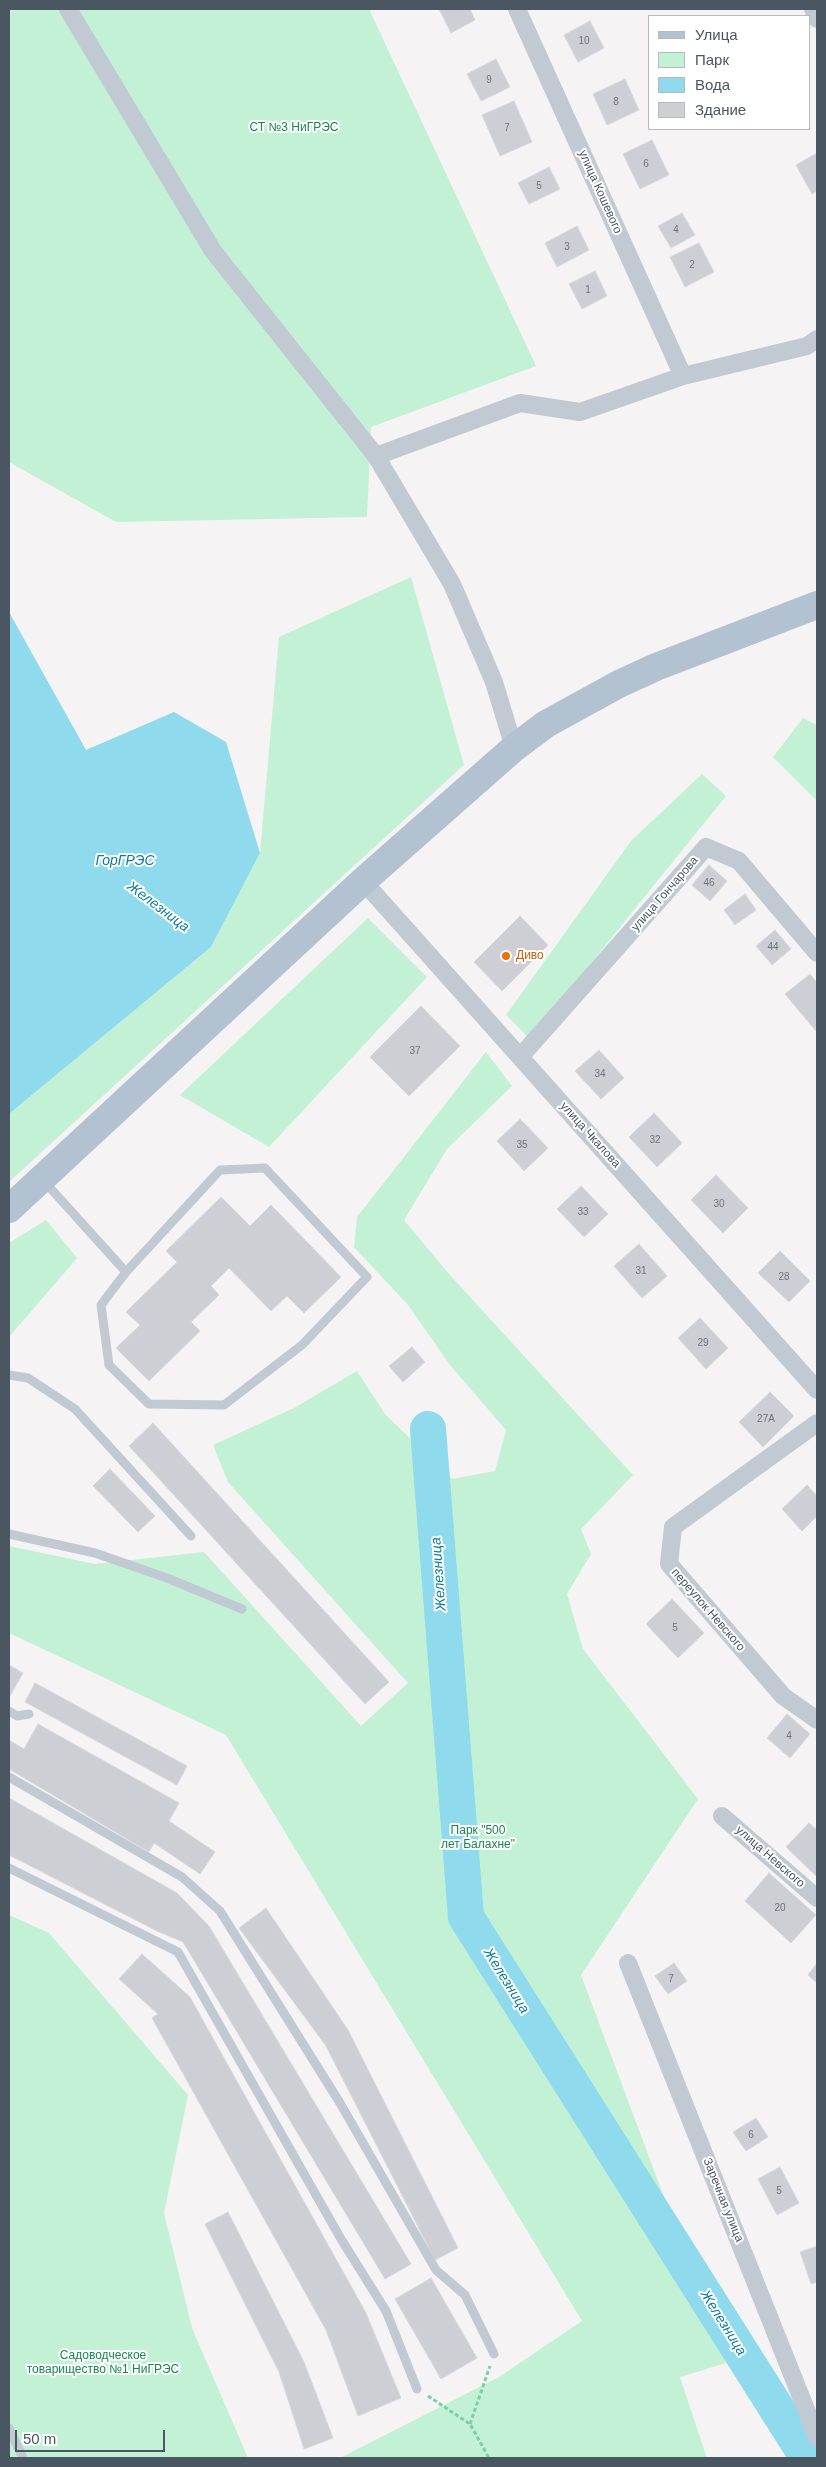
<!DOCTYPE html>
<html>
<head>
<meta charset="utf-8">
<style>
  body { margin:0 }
  #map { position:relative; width:826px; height:2467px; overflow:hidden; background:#f5f3f3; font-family:Arial,sans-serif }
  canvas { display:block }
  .frame { position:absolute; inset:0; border:10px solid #4a5661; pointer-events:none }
  .legend { position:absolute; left:648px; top:15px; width:162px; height:115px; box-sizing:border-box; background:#fff; border:1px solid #b7bbc0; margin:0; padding:6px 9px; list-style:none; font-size:15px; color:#4a5661 }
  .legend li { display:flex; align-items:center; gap:10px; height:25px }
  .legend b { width:25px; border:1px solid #b7bbc0 }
  .scale { position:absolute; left:15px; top:2430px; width:150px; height:22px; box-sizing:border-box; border:2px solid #4a5661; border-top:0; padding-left:6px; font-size:15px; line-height:18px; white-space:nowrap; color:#4a5661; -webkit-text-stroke:4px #fff; paint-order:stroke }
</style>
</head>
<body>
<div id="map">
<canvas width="826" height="2467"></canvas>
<div class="frame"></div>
<ul class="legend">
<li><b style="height:6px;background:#b3c2d1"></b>Улица</li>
<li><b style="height:14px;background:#c3f1d5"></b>Парк</li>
<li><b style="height:14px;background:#90daee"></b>Вода</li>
<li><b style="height:14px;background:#cdcfd5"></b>Здание</li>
</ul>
<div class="scale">50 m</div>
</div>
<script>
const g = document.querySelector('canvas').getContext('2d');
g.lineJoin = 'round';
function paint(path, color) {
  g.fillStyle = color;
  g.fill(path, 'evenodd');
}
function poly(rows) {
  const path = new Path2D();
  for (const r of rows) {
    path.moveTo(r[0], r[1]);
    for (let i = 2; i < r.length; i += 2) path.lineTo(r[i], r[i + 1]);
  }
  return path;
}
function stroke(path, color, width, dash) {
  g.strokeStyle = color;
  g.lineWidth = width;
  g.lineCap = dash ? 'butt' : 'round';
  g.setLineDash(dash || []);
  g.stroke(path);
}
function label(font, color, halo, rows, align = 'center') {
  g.font = font + ' Arial,sans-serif';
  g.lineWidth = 4;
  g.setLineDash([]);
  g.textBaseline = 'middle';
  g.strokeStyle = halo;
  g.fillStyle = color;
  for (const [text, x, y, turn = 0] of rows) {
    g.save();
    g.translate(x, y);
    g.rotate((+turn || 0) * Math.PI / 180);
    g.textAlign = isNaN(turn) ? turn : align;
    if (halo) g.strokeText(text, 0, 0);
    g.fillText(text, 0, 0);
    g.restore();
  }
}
const green = poly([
  [9,9,369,9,536,366,371,427,367,517,116,522,9,462],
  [411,577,464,765,9,1182,9,1114,211,947,260,853,279,637],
  [803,718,817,725,817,801,773,757],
  [702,774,726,796,583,973,527,1036,506,1015,631,841],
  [368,918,427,977,269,1147,180,1095],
  [486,1052,512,1086,447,1149,404,1220,449,1274,633,1475,581,1529,591,1554,567,1594,583,1649,698,1799,581,1975,726,2363,680,2377,707,2458,340,2458,499,2377,582,2321,226,1735,9,1633,9,1546,95,1564,204,1552,361,1726,408,1683,228,1482,213,1445,294,1408,357,1371,385,1414,452,1479,495,1471,506,1430,450,1365,408,1305,354,1247,357,1217],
  [46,1220,77,1258,9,1337,9,1243],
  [9,1915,49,1933,188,2095,164,2213,192,2328,248,2458,9,2458]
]);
const water = poly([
  [9,612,86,750,174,712,226,742,260,853,211,947,9,1114]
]);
const river = poly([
  [428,1429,466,1917,808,2458]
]);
const building = poly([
  [439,9,470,9,475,20,451,33,439,9],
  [590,21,604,48,578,62,564,35,590,21],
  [496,59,510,87,481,101,467,74,496,59],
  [625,79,639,110,607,125,593,94,625,79],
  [514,101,532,142,500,156,482,115,514,101],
  [652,140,669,175,640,189,623,154,652,140],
  [817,153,817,191,812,194,796,165,817,153],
  [549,167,560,189,529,204,518,183,549,167],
  [682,213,695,235,671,248,658,226,682,213],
  [577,226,589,250,557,267,545,243,577,226],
  [699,243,714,272,685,287,670,257,699,243],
  [595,271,607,296,582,309,569,284,595,271],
  [709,865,727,881,710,901,692,885,709,865],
  [745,894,756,910,735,925,724,910,745,894],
  [520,916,548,945,502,991,474,962,520,916],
  [775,930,791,949,772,965,756,946,775,930],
  [810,974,817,983,816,1031,785,994,810,974],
  [421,1006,460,1046,409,1096,370,1057,421,1006],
  [599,1050,624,1078,601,1099,575,1071,599,1050],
  [654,1113,682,1143,657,1167,629,1137,654,1113],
  [520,1119,548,1148,524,1171,497,1141,520,1119],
  [716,1175,748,1208,723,1233,691,1200,716,1175],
  [581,1186,608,1214,584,1237,557,1209,581,1186],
  [221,1197,250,1226,271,1205,341,1277,304,1313,287,1296,271,1311,229,1268,211,1286,219,1295,191,1322,200,1331,149,1381,116,1348,140,1325,126,1312,177,1262,166,1251,221,1197],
  [639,1244,667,1276,642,1298,614,1266,639,1244],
  [780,1251,810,1281,789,1302,758,1273,780,1251],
  [700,1318,728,1348,706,1369,678,1338,700,1318],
  [412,1347,425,1362,403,1382,389,1366,412,1347],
  [770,1392,794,1416,763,1447,739,1422,770,1392],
  [153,1423,389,1682,365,1704,129,1446,153,1423],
  [110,1469,155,1516,138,1532,93,1486,110,1469],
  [807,1485,817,1496,817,1516,802,1531,782,1509,807,1485],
  [672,1599,704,1633,678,1658,646,1624,672,1599],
  [9,1665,23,1673,10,1696,9,1695,9,1665],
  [35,1683,187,1766,177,1785,25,1702,35,1683],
  [787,1714,810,1734,790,1758,767,1738,787,1714],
  [38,1724,179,1803,169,1821,215,1852,200,1874,154,1843,149,1852,9,1769,9,1740,24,1749,38,1724],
  [9,1798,177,1893,209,1926,411,2264,385,2279,183,1942,157,1931,9,1855,9,1798],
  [809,1823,817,1830,817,1877,786,1847,809,1823],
  [769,1873,816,1915,791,1943,745,1901,769,1873],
  [266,1908,348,2030,458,2248,435,2260,326,2046,239,1928,266,1908],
  [142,1954,190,1997,366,2313,401,2398,358,2416,326,2330,152,2018,158,2014,119,1979,142,1954],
  [674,1963,687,1981,668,1994,655,1976,674,1963],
  [817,1963,817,1983,808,1975,817,1963],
  [756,2118,768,2137,746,2151,733,2132,756,2118],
  [780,2167,799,2203,777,2215,758,2179,780,2167],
  [228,2212,304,2362,333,2438,304,2449,279,2372,205,2224,228,2212],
  [817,2246,817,2282,811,2284,800,2252,817,2246],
  [431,2278,477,2358,441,2379,395,2299,431,2278]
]);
const path = poly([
  [428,2396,470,2424,489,2458],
  [470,2424,490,2366]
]);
const service = poly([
  [43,1180,126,1272,101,1305,109,1365,149,1404,224,1405,302,1345,367,1277,265,1168,220,1170,126,1272],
  [9,1375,28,1378,75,1409,191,1536],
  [9,1534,95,1553,167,1578,242,1609],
  [9,1711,17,1716,29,1714],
  [9,1777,182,1877,220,1911,340,2103,436,2270,465,2295,494,2354],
  [9,1868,178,1952,341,2239,386,2311,417,2389],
  [9,2428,23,2458]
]);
const minor = poly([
  [68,9,213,251,376,456],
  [517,9,683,376],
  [813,9,817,19],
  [514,748,494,682,452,584,376,456,520,403,580,412,683,376,807,346,817,339],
  [363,881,817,1390],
  [520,1057,706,847,739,861,817,953],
  [817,1423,673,1527,669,1564,783,1696,817,1720],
  [722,1816,817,1898],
  [628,1963,817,2437]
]);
const primary = poly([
  [9,1209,363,881,514,748,546,724,619,684,656,667,817,605]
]);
const markers = [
  [506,956,5,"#e8710a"]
];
const numberNames = [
  ["10",584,41],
  ["9",489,80],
  ["8",616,102],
  ["7",507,128],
  ["6",646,164],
  ["5",539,186],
  ["4",676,230],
  ["3",567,247],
  ["2",692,265],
  ["1",588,290],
  ["46",709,883],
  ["44",773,947],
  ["37",415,1051],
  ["34",600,1074],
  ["32",655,1140],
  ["35",522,1145],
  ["30",719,1204],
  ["33",583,1212],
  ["31",641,1271],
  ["28",784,1277],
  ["29",703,1343],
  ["27А",766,1419],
  ["5",675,1628],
  ["4",789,1736],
  ["20",780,1908],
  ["7",671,1979],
  ["6",751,2135],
  ["5",779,2191]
];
const parkNames = [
  ["СТ №3 НиГРЭС",294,128],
  ["Парк \"500",478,1831],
  ["лет Балахне\"",478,1845],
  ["Садоводческое",103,2356],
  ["товарищество №1 НиГРЭС",103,2370]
];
const streetNames = [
  ["улица Кошевого",600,192,66],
  ["улица Гончарова",665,894,-49],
  ["улица Чкалова",590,1135,48],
  ["переулок Невского",708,1610,49],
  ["улица Невского",770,1857,41],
  ["Заречная улица",723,2200,68]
];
const foodNames = [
  ["Диво",516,956]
];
const waterNames = [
  ["ГорГРЭС",125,861],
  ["Железница",158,907,37],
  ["Железница",439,1574,-94],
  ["Железница",506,1981,58],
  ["Железница",723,2323,58]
];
paint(green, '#c3f1d5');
paint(water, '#90daee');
stroke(river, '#90daee', 36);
paint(building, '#cdcfd5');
stroke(building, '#d7d9de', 1);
stroke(path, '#7ad0a6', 3, [4, 2.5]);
stroke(service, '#c1cad2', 9);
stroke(minor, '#c1cad2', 18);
stroke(primary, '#b3c2d1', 28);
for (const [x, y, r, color] of markers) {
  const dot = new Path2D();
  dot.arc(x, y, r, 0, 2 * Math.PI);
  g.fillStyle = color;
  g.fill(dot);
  stroke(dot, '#fff', 2);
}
label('10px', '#6b747e', null, numberNames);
label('12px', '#17864f', '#fff', parkNames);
label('12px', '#4a5661', '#fff', streetNames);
label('12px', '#c56008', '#fff', foodNames, 'left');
label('italic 14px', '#0c7c9b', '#fff', waterNames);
</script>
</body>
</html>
